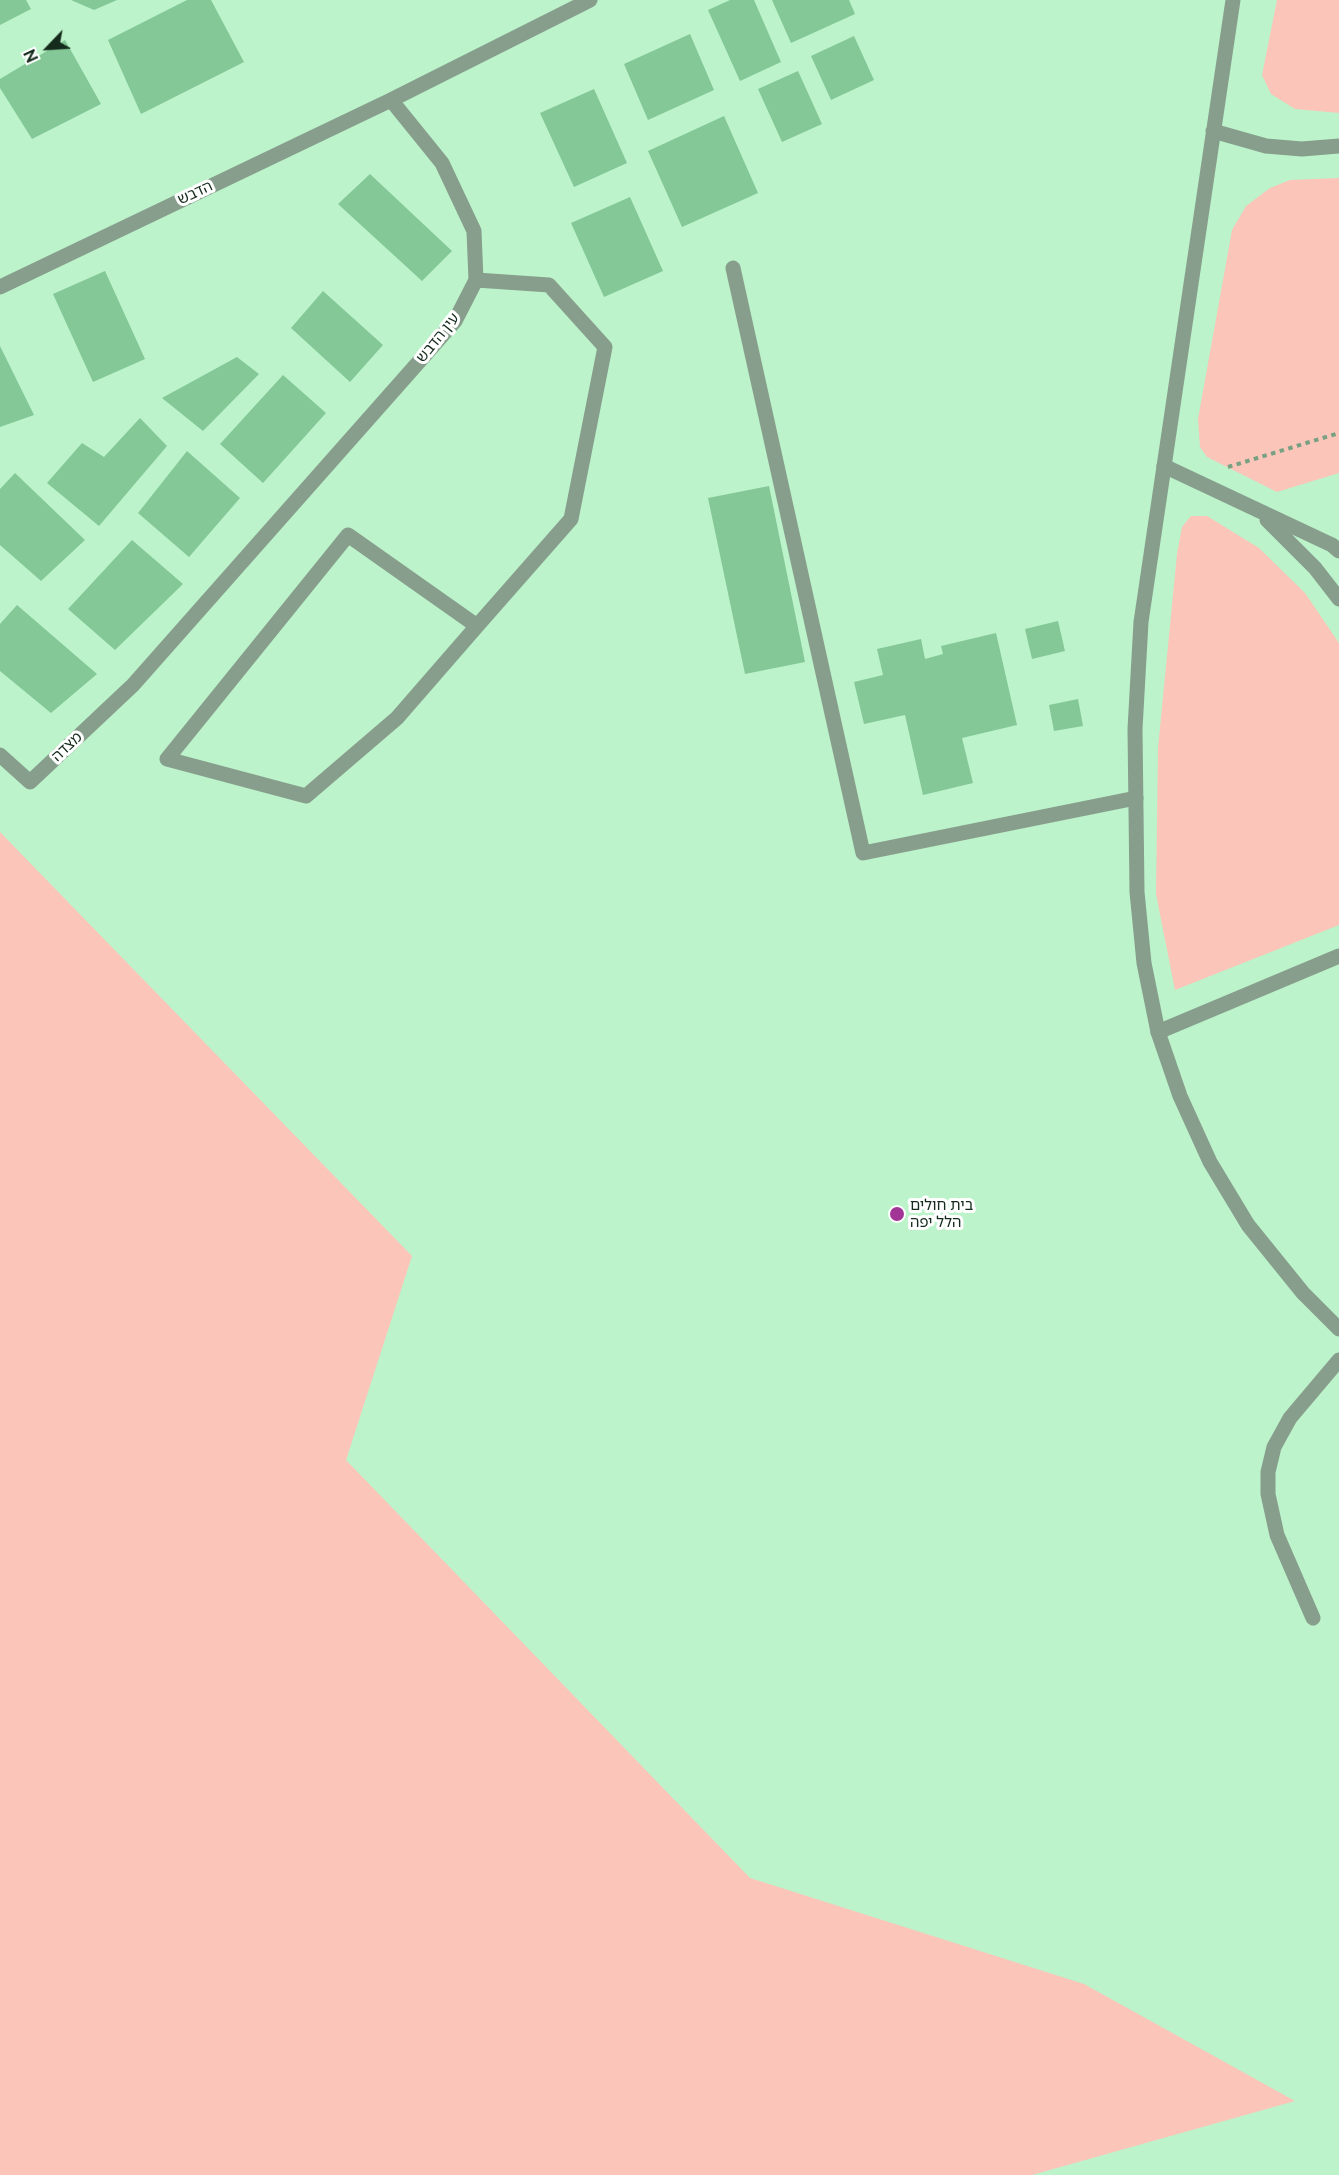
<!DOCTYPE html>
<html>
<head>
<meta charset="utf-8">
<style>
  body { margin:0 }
  #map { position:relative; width:1339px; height:2175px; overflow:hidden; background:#bcf3ca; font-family:Raleway,sans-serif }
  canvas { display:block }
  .north { position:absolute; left:18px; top:18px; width:60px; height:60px; -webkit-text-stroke:4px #fff; paint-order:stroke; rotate:245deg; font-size:16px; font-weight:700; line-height:24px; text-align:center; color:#152b1c }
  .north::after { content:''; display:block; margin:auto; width:21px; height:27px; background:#152b1c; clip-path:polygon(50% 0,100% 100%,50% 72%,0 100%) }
</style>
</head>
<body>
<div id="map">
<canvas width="1339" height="2175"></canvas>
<div class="north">N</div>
</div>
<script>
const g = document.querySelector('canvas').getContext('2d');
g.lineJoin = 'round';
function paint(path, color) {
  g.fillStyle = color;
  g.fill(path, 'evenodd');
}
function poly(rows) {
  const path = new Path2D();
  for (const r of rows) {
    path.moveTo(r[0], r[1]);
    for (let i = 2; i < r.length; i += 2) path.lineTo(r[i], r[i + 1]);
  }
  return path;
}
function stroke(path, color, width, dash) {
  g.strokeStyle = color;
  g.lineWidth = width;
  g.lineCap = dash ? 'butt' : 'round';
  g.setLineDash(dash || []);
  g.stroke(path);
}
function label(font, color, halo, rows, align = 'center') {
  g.font = font + ' Raleway,"Noto Sans Hebrew",sans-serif';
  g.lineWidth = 6;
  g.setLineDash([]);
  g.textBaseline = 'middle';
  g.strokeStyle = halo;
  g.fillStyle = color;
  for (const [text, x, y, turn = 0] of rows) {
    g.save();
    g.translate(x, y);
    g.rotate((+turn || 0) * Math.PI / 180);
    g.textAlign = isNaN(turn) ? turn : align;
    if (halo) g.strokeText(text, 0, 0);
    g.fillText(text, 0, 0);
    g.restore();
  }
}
const green = poly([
  [1277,0,1339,0,1339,113,1295,109,1271,94,1262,75],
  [1339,178,1339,473,1277,492,1207,457,1200,447,1198,419,1232,230,1246,206,1270,188,1290,180],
  [1191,516,1207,516,1259,548,1305,593,1339,643,1339,925,1175,990,1156,894,1158,748,1177,554,1182,527],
  [0,832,412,1256,346,1460,750,1878,1084,1984,1295,2101,1032,2175,0,2175]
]);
const building = poly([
  [0,0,26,0,31,9,0,25],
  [71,0,117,0,94,10],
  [187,0,211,0,244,62,141,114,108,40],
  [730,0,754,0,781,62,740,81,708,10],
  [772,0,849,0,855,14,791,43],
  [690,34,714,90,648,120,624,64],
  [854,36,874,80,831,100,811,56],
  [65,40,101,104,32,139,0,88,0,79],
  [798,71,822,124,782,142,758,89],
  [594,89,627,163,574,187,540,113],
  [724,116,758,193,682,227,648,151],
  [370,174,452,251,422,281,338,204],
  [630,197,663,271,604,297,571,223],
  [105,271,145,359,93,382,53,294],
  [323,291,383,345,350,382,291,328],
  [0,346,34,415,0,427],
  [237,357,259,374,203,431,162,398],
  [283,375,326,413,263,483,220,444],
  [140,418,167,446,99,526,47,483,82,443,104,457],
  [187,451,240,498,189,557,138,513],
  [15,473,85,540,41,581,0,545,0,489],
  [769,486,805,662,745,674,708,498],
  [132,540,183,584,115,650,68,609],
  [17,605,97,674,51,713,0,671,0,624],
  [1058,621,1065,651,1032,659,1025,629],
  [996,633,1017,725,962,738,973,783,923,795,905,715,864,724,854,682,883,675,877,649,921,639,925,659,943,654,941,646],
  [1078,699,1083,726,1054,731,1049,705]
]);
const path = poly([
  [1228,467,1339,433]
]);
const lane = poly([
  [733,268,863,853,1136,798],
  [1164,466,1332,545,1339,551],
  [1267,520,1315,568,1339,599],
  [1158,1032,1339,956],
  [1313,1618,1277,1535,1268,1494,1268,1472,1274,1447,1290,1418,1339,1360]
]);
const street = poly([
  [1233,0,1141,622,1135,729,1137,892,1144,963,1158,1032,1180,1096,1210,1162,1248,1225,1303,1293,1339,1329],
  [1213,131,1266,146,1302,149,1339,146],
  [476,280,549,285,605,347,571,519,477,626,397,718,306,796,167,759,348,535,477,626],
  [0,287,391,100],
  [0,755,30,782,133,685,455,321,476,280,474,231,442,163,391,100,590,0]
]);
const markers = [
  [897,1214,8,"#a23696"]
];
const streetNames = [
  ["הדבש",195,193,-25],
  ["עין הדבש",438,338,-51],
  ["מצדה",67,747,-43]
];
const poiNames = [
  ["בית חולים",910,1205],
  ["הלל יפה",910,1222]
];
paint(green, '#fcc5ba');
paint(building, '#83c896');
stroke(path, '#77a182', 4, [4.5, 4.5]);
stroke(lane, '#879e8d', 15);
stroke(street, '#879e8d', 15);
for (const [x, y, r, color] of markers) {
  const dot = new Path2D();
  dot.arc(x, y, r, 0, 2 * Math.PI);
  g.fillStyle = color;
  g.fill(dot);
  stroke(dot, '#fff', 2);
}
label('15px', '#152b1c', '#fff', streetNames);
label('15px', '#152b1c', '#fff', poiNames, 'left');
</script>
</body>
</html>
